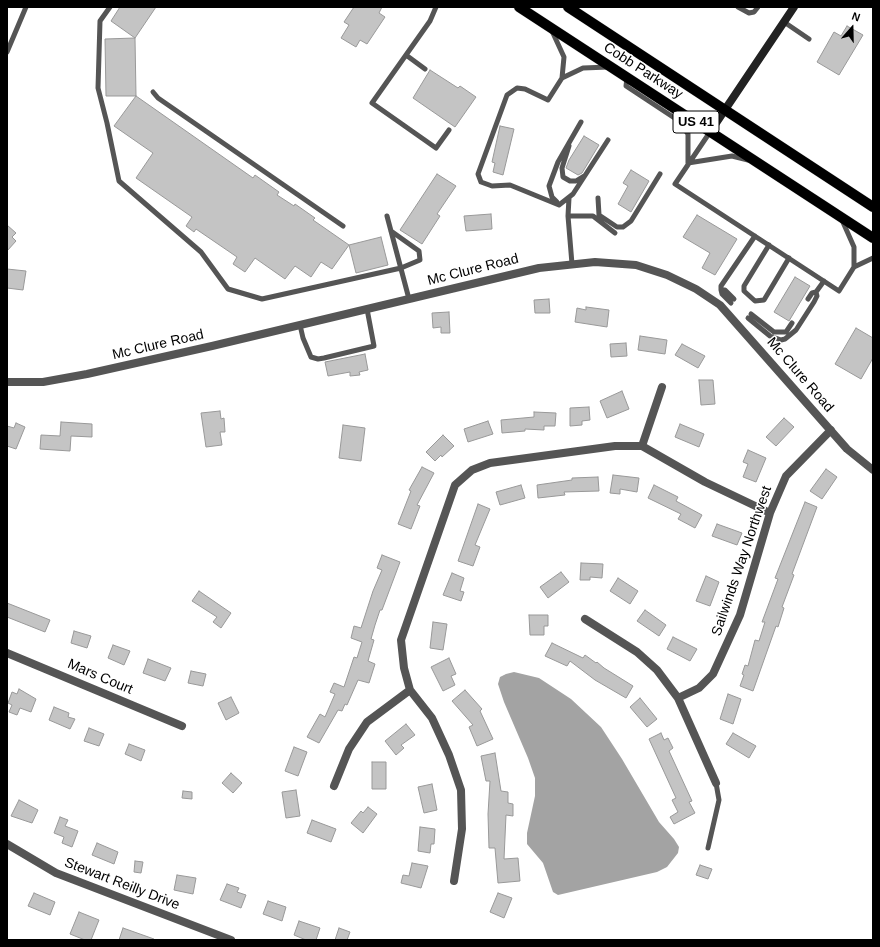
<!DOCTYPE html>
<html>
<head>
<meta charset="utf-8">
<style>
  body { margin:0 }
  #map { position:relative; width:880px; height:947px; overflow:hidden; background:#fff; font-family:Arial,sans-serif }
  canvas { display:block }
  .frame { position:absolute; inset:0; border:8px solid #000; pointer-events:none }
  .north { position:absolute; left:832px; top:8px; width:40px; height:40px; -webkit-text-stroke:3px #fff; paint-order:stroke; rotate:20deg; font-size:11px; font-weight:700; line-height:16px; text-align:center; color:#000 }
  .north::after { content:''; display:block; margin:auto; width:14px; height:18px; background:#000; clip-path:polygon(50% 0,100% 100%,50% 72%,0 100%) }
</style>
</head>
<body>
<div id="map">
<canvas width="880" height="947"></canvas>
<div class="frame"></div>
<div class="north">N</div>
</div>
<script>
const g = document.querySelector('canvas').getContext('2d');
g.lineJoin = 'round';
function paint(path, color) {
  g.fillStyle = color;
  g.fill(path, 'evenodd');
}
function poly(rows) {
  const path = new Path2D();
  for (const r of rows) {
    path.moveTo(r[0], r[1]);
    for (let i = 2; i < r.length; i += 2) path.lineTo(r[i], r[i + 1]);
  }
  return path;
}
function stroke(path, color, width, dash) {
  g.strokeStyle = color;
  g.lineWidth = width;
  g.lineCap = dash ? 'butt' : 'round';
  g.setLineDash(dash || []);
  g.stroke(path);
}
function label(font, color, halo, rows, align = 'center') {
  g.font = font + ' Arial,sans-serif';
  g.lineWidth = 3;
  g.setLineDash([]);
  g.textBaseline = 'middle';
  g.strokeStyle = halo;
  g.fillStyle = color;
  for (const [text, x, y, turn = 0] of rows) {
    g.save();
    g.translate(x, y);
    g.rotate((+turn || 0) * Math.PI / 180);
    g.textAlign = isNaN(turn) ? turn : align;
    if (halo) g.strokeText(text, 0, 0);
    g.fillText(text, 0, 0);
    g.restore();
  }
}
const water = poly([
  [514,672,539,678,571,699,601,727,622,759,659,822,674,839,679,847,678,853,667,867,657,872,558,895,553,892,543,863,527,844,527,833,535,796,535,778,528,758,504,702,498,684,500,677,506,674]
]);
const building = poly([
  [120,7,156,7,135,38,111,21,120,7],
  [354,7,382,7,379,13,385,17,367,44,360,40,356,47,341,38,349,25,344,22,354,7],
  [847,26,863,35,839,75,817,62,834,32,841,36,847,26],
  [135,38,136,96,106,96,105,39,135,38],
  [430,70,458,88,460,86,476,97,455,127,413,98,430,70],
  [136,96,253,178,255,175,279,192,277,195,294,206,295,204,315,218,313,220,349,245,332,269,321,262,311,277,295,266,285,279,255,258,245,272,233,264,237,257,196,229,194,232,186,226,192,217,136,178,153,153,114,126,136,96],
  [500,126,514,129,503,175,493,172,495,163,492,162,500,126],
  [584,136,599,145,582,173,578,175,566,168,569,160,584,136],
  [631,170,649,181,631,212,618,204,628,186,623,183,631,170],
  [437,174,456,186,437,214,440,216,422,244,400,230,437,174],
  [491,214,492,229,466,231,464,216,491,214],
  [697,215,737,239,715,275,702,268,710,253,683,237,697,215],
  [7,225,16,233,12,237,16,241,7,251,7,225],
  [381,237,388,265,356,273,349,245,381,237],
  [7,269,26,271,23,290,7,288,7,269],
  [795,277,810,286,789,321,774,312,795,277],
  [549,299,550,313,535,313,534,300,549,299],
  [586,307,609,310,607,327,575,322,577,308,586,310,586,307],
  [449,312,450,333,441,333,441,327,433,328,432,313,449,312],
  [856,328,873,338,873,358,861,379,835,364,856,328],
  [640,336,667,340,665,354,638,350,640,336],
  [626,343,627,356,611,357,610,344,626,343],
  [682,344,705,356,698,368,675,355,682,344],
  [365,354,368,370,359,372,360,375,350,376,350,372,328,376,325,362,365,354],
  [699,380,713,380,715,404,701,405,699,380],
  [622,391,629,409,607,418,600,401,622,391],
  [589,407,590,420,582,421,582,425,570,426,570,408,589,407],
  [220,411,221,419,224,418,225,432,220,432,222,445,206,447,201,413,220,411],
  [534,412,556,413,555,426,544,426,544,430,525,429,525,431,502,433,501,420,534,417,534,412],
  [784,418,794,427,776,446,766,437,784,418],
  [488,421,493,434,468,442,464,429,488,421],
  [61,422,92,424,92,437,71,436,70,451,40,449,41,435,60,436,61,422],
  [16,423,25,427,16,449,7,446,7,426,14,428,16,423],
  [680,424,704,434,699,447,675,437,680,424],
  [343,425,365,428,361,461,339,458,343,425],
  [443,435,454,446,442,457,441,455,435,461,426,452,443,435],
  [748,450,766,458,756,482,743,477,748,464,743,462,748,450],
  [422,467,434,473,417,505,420,506,411,529,398,524,411,491,409,490,422,467],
  [826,469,837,477,822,499,810,491,826,469],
  [613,475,639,478,637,492,620,489,620,494,610,493,613,475],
  [598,477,599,491,564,492,565,495,538,498,537,485,572,480,572,478,598,477],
  [521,485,525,498,500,505,496,492,521,485],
  [654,485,678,497,676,501,702,515,695,528,678,519,681,514,648,498,654,485],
  [805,502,817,507,792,574,794,575,782,607,784,608,778,627,776,626,753,691,740,686,744,675,742,674,745,665,748,666,755,640,759,641,765,622,762,622,778,579,775,578,805,502],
  [478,504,490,509,475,545,480,547,473,566,458,561,478,504],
  [717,524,742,533,737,545,712,536,717,524],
  [382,555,400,562,382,610,380,610,375,625,371,639,374,640,368,661,375,664,369,683,358,680,347,705,345,704,342,711,338,710,319,743,307,737,320,714,325,717,335,694,330,692,334,683,344,687,354,657,357,658,362,642,351,638,354,626,361,628,373,591,382,570,377,568,382,555],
  [581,563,603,564,602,578,590,577,590,580,580,580,581,563],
  [561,572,569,582,548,598,540,587,561,572],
  [452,573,464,578,460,591,464,592,461,601,443,595,452,573],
  [706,576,719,582,710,606,696,601,706,576],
  [618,578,638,591,630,604,610,591,618,578],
  [199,591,231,613,221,628,213,622,217,617,192,601,199,591],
  [7,603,50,620,45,632,7,617,7,603],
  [645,610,666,625,659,636,637,621,645,610],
  [529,615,548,615,548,626,544,626,544,635,530,635,529,615],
  [433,622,447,624,443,650,430,648,433,622],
  [74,631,91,636,87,648,71,643,74,631],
  [673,637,697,649,690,661,667,649,673,637],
  [552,643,583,658,585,655,596,663,597,662,604,668,633,686,626,698,595,680,570,661,567,666,545,656,552,643],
  [113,645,130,651,124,665,108,658,113,645],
  [449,658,456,674,451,676,455,685,443,691,431,667,449,658],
  [148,659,171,668,165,681,143,673,148,659],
  [191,671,206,674,203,686,188,683,191,671],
  [19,689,36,699,31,712,20,708,17,715,9,712,12,705,8,703,12,692,17,694,19,689],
  [465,690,482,709,480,711,493,739,477,746,469,727,473,725,452,701,465,690],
  [728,694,741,699,733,724,720,719,728,694],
  [231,697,239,713,226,720,218,703,231,697],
  [640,698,657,719,647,727,630,707,640,698],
  [54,707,69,713,68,717,75,719,70,729,49,720,54,707],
  [406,724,415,735,401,745,404,748,396,755,385,741,406,724],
  [89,728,104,734,99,746,84,741,89,728],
  [661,733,664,740,668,738,673,748,669,751,692,801,689,802,695,813,674,824,670,817,678,812,672,800,676,798,649,739,661,733],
  [733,733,756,746,749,758,726,744,733,733],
  [129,744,145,750,141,761,125,754,129,744],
  [294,747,307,752,298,776,285,771,294,747],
  [495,753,501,791,508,792,508,803,513,804,513,816,506,815,504,859,518,858,520,881,498,883,495,848,489,848,488,814,490,781,486,781,481,756,495,753],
  [372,762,386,762,386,789,372,789,372,762],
  [231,773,242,783,233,793,222,783,231,773],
  [432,784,437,810,424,813,418,787,432,784],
  [296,790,300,816,286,818,282,792,296,790],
  [183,791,192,792,192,799,182,798,183,791],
  [19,800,38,810,32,823,11,816,19,800],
  [368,807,377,814,363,833,351,823,361,811,363,813,368,807],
  [60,817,68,820,65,826,78,831,72,847,62,843,64,837,54,833,60,817],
  [312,820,336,829,331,842,307,833,312,820],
  [420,827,435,829,434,844,431,844,430,853,418,851,420,827],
  [97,843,118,852,114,864,92,855,97,843],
  [135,861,143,862,141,873,134,872,135,861],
  [412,863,428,866,421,888,401,883,403,875,409,876,412,863],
  [700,865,712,869,708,879,696,875,700,865],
  [177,875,196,878,193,894,174,890,177,875],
  [227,884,239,888,237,892,246,895,241,908,220,900,227,884],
  [34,893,55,902,50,915,28,906,34,893],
  [498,893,512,898,504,918,490,912,498,893],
  [268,901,286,907,282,921,263,914,268,901],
  [79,912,99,920,91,940,85,940,70,934,79,912],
  [299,921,320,928,316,940,306,940,294,935,299,921],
  [123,928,154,939,153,940,119,940,123,928],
  [339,928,350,932,347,940,335,940,339,928]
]);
const lane = poly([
  [110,7,100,21,98,88,107,123,119,181,201,252,228,289,262,299,401,268,420,260,419,251,391,231],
  [436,7,430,21,372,103,436,148,449,130],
  [738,7,749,13,754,12,758,7],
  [784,22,809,39],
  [552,31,564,57,562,78,583,68,609,67],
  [7,52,26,7],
  [406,55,425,69],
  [562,78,548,100,525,89,517,88,507,95,478,174,481,182,492,186,510,185,559,205,573,194,608,140],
  [627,78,626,86,679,121,688,134,688,163,732,156,748,160],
  [153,92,158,98,343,226],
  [710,132,675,184,839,291,854,267],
  [569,146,562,168,563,177,570,181,576,181,584,176],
  [569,198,568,216,572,264],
  [598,198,599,215,617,227,623,227,631,221,660,174],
  [557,202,552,197,549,186,558,162,581,122],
  [387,216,409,299],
  [568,216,593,216,615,233],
  [842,220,854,247,854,267,873,258],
  [769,245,744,286,744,291,755,301,764,300,789,258],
  [721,290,722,294,731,303],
  [734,299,725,290,721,290,721,286,755,236],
  [808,299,812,293,816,292,824,281],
  [751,314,774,332,786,332,792,323],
  [748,318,770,336,781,340,785,339,796,330,814,302,817,296,816,292],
  [300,325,303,338,311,357,318,359,324,358,374,346,367,309],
  [708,848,719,800,716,783]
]);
const street = poly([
  [7,382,43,382,87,374,212,346,539,268,595,262,636,265,667,275,696,289,720,305,847,449,873,470],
  [642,446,662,387],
  [585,619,637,652,657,670,678,698,716,783],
  [7,653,182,726],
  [678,698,699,688,713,674,740,615,770,513,786,476,831,430],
  [334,786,349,749,367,722,410,690],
  [7,844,56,873,231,940],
  [454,881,462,829,461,790,449,755,432,718,410,690,404,668,401,640,455,485,472,470,490,463,615,446,642,446,705,482,770,513]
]);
const secondary = poly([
  [710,132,794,7]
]);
const primary = poly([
  [519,7,873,238],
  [568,7,873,207]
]);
const shields = [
  [696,122,46]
];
const shieldNames = [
  ["US 41",696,122]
];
const streetNames = [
  ["Cobb Parkway",643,71,33],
  ["Mc Clure Road",473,270,-14],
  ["Mc Clure Road",158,345,-13],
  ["Mc Clure Road",800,375,49],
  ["Sailwinds Way Northwest",742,561,-71],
  ["Mars Court",100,677,23],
  ["Stewart Reilly Drive",122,884,21]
];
paint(water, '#a3a3a3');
paint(building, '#c4c4c4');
stroke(building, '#999', 1);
stroke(primary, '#dbdbdb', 11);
stroke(lane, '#555', 5);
stroke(street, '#555', 8);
stroke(secondary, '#222', 8);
stroke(primary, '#000', 10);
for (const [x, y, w] of shields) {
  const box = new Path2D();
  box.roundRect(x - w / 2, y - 11, w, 22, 3);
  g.fillStyle = '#fff';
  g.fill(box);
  stroke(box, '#000', 1);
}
label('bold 13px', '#000', null, shieldNames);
label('14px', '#000', '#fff', streetNames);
</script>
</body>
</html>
